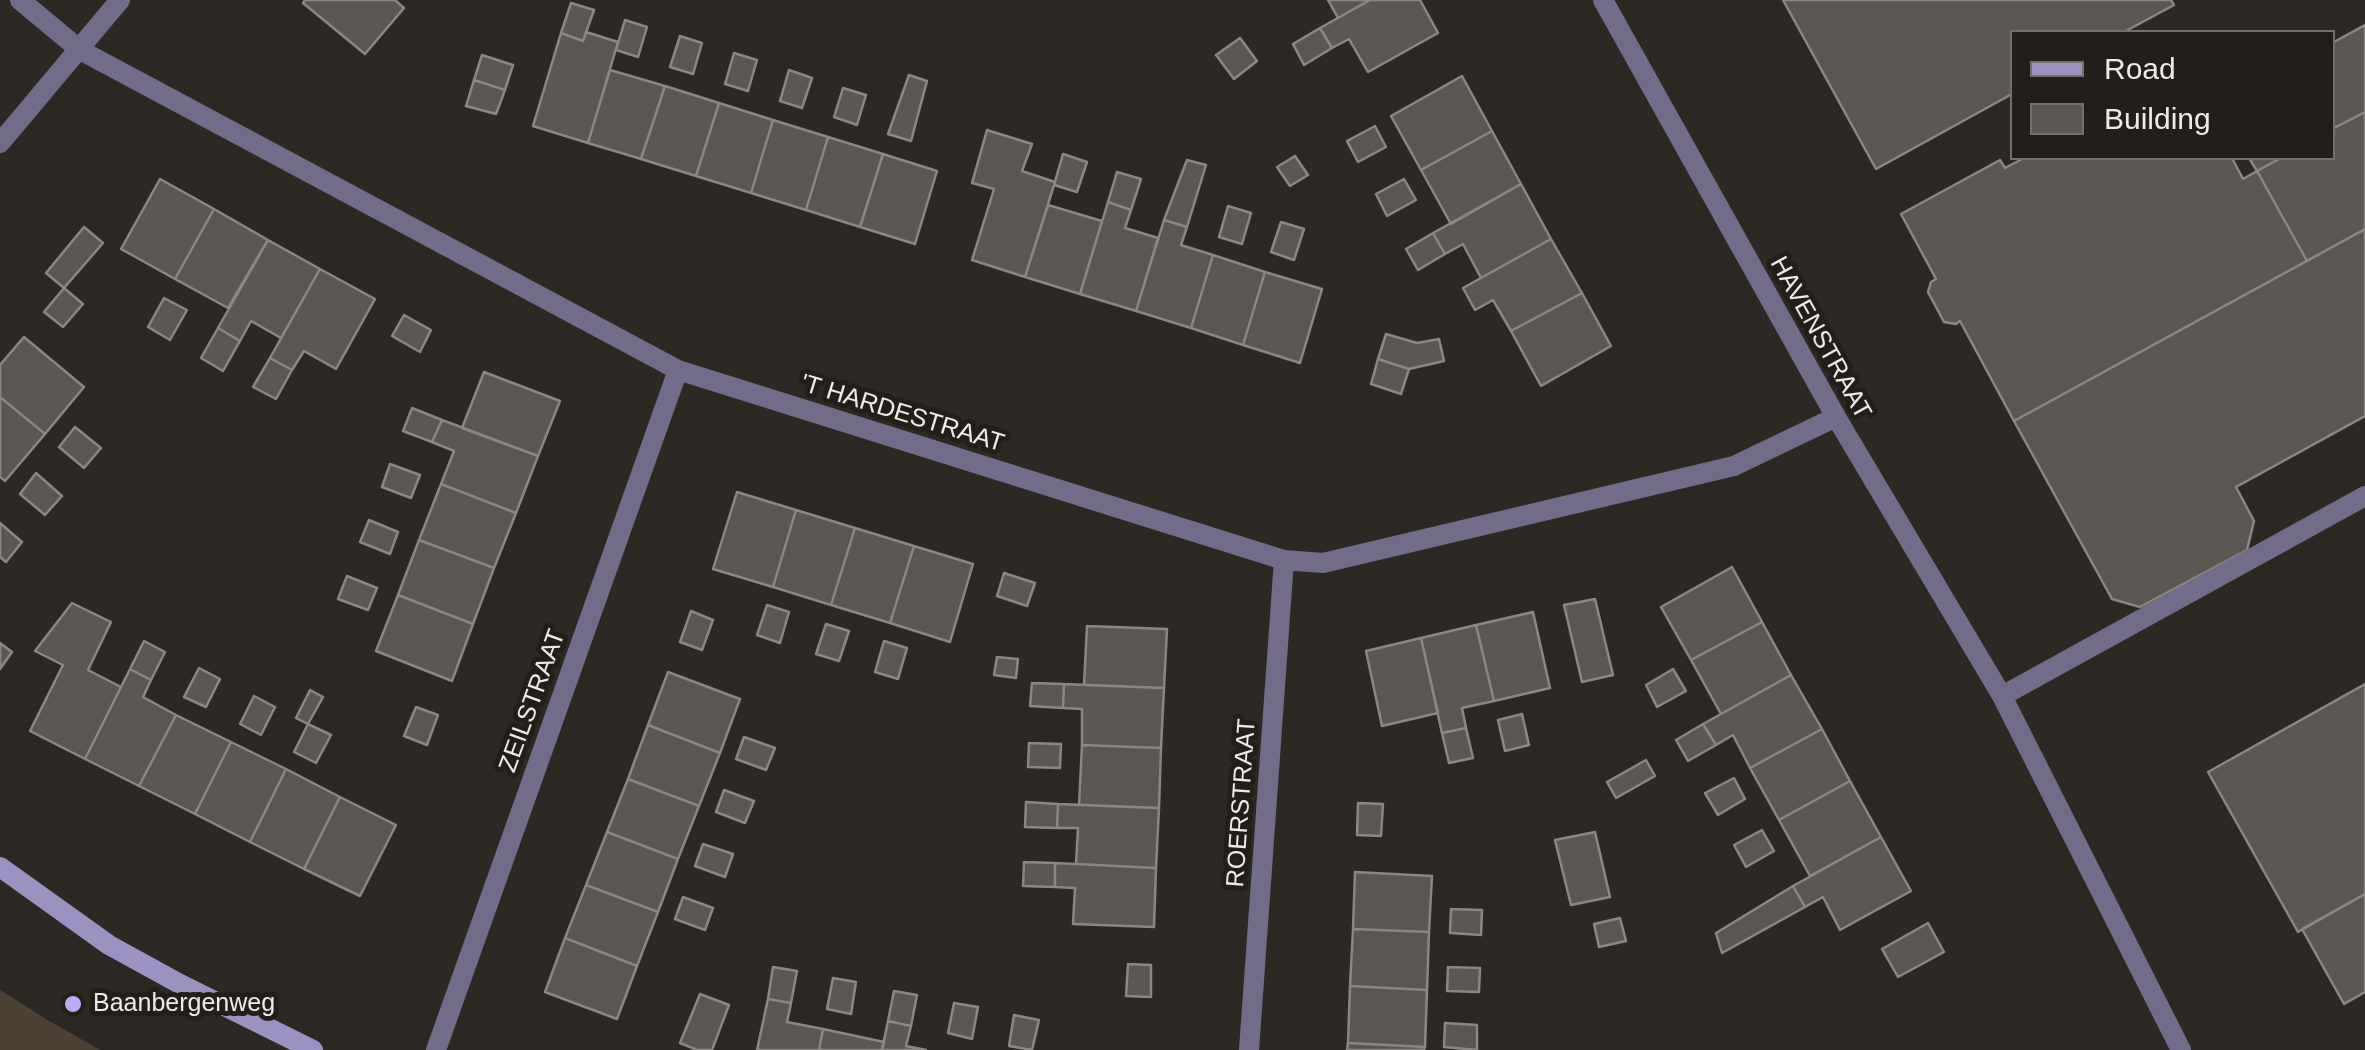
<!DOCTYPE html>
<html>
<head>
<meta charset="utf-8">
<style>
  body { margin:0 }
  #map { position:relative; width:2365px; height:1050px; overflow:hidden; background:#2c2925; font-family:Helvetica,sans-serif }
  canvas { display:block }
  .legend { position:absolute; left:2010px; top:30px; width:325px; height:130px; box-sizing:border-box; background:#221f1b; border:2px solid #74716d; margin:0; padding:12px 18px; list-style:none; font-size:30px; color:#eeece9 }
  .legend li { display:flex; align-items:center; gap:20px; height:50px }
  .legend b { width:50px; border:2px solid #74716d }
</style>
</head>
<body>
<div id="map">
<canvas width="2365" height="1050"></canvas>
<ul class="legend">
<li><b style="height:12px;background:#9b92c1"></b>Road</li>
<li><b style="height:28px;background:#5b5753"></b>Building</li>
</ul>
</div>
<script>
const g = document.querySelector('canvas').getContext('2d');
g.lineJoin = 'round';
function paint(path, color) {
  g.fillStyle = color;
  g.fill(path, 'evenodd');
}
function poly(rows) {
  const path = new Path2D();
  for (const r of rows) {
    path.moveTo(r[0], r[1]);
    for (let i = 2; i < r.length; i += 2) path.lineTo(r[i], r[i + 1]);
  }
  return path;
}
function stroke(path, color, width, dash) {
  g.strokeStyle = color;
  g.lineWidth = width;
  g.lineCap = dash ? 'butt' : 'round';
  g.setLineDash(dash || []);
  g.stroke(path);
}
function label(font, color, halo, rows, align = 'center') {
  g.font = font + ' Helvetica,sans-serif';
  g.lineWidth = 10;
  g.setLineDash([]);
  g.textBaseline = 'middle';
  g.strokeStyle = halo;
  g.fillStyle = color;
  for (const [text, x, y, turn = 0] of rows) {
    g.save();
    g.translate(x, y);
    g.rotate((+turn || 0) * Math.PI / 180);
    g.textAlign = isNaN(turn) ? turn : align;
    if (halo) g.strokeText(text, 0, 0);
    g.fillText(text, 0, 0);
    g.restore();
  }
}
const green = poly([
  [0,990,46,1019,100,1050,0,1050]
]);
const building = poly([
  [305,0,395,0,404,8,365,54,303,3,305,0],
  [1328,0,1370,0,1338,18,1328,0],
  [1370,0,1420,0,1438,33,1368,72,1349,39,1332,48,1320,28,1370,0],
  [1783,0,2171,0,2174,5,2124,32,2012,32,2012,94,1876,169,1783,0],
  [571,3,594,10,583,41,561,33,571,3],
  [625,20,647,27,638,57,616,50,625,20],
  [2365,25,2365,112,2332,129,2332,43,2365,25],
  [1320,28,1332,48,1304,65,1293,44,1320,28],
  [586,32,618,42,588,143,533,126,561,33,583,41,586,32],
  [680,36,702,43,693,74,670,67,680,36],
  [1240,38,1257,61,1234,79,1216,55,1240,38],
  [734,53,757,60,748,91,725,84,734,53],
  [482,55,513,65,505,90,474,80,482,55],
  [610,70,665,86,641,159,588,143,610,70],
  [789,70,812,78,802,108,780,101,789,70],
  [909,75,927,81,911,141,888,134,909,75],
  [1462,76,1492,131,1421,170,1391,116,1462,76],
  [474,80,505,90,496,114,466,106,474,80],
  [665,86,719,103,696,176,641,159,665,86],
  [843,88,866,95,857,125,834,117,843,88],
  [719,103,773,120,751,193,696,176,719,103],
  [2365,112,2365,229,2307,261,2257,171,2281,158,2332,158,2332,129,2365,112],
  [773,120,828,137,806,210,751,193,773,120],
  [1375,126,1386,147,1358,162,1347,141,1375,126],
  [987,130,1032,144,1022,171,1055,182,1025,277,972,260,994,189,972,183,987,130],
  [1492,131,1521,184,1451,224,1421,170,1492,131],
  [828,137,883,154,860,227,806,210,828,137],
  [883,154,937,171,915,244,860,227,883,154],
  [1063,154,1087,162,1077,192,1054,185,1063,154],
  [1295,156,1308,175,1290,186,1277,167,1295,156],
  [2024,158,2232,158,2243,179,2257,171,2307,261,2014,421,1960,321,1956,324,1944,322,1928,292,1931,282,1936,279,1901,214,2000,160,2005,168,2024,158],
  [2249,158,2281,158,2257,171,2249,158],
  [1187,160,1206,165,1187,227,1164,220,1187,160],
  [1117,172,1141,179,1131,210,1108,202,1117,172],
  [160,179,214,209,175,279,121,249,160,179],
  [1404,179,1416,200,1387,216,1376,194,1404,179],
  [1521,184,1551,239,1481,278,1463,244,1445,254,1433,233,1521,184],
  [1108,202,1131,210,1125,228,1158,238,1136,311,1080,294,1108,202],
  [1048,205,1102,221,1080,294,1025,277,1048,205],
  [1228,206,1251,213,1242,244,1219,237,1228,206],
  [214,209,268,240,228,308,175,279,214,209],
  [1164,220,1187,227,1181,245,1213,255,1191,328,1136,311,1164,220],
  [1281,222,1304,229,1294,260,1271,252,1281,222],
  [84,227,103,243,64,288,46,273,84,227],
  [2365,229,2365,416,2236,487,2254,521,2247,550,2140,607,2112,599,2014,421,2365,229],
  [1433,233,1445,254,1418,270,1406,249,1433,233],
  [1551,239,1582,293,1511,331,1493,300,1475,310,1463,288,1551,239],
  [268,240,320,269,281,338,251,321,240,341,218,328,268,240],
  [1213,255,1265,272,1243,345,1191,328,1213,255],
  [320,269,375,299,336,369,304,351,292,370,270,358,320,269],
  [1265,272,1322,289,1300,363,1243,345,1265,272],
  [64,288,83,304,63,327,44,312,64,288],
  [1582,293,1611,346,1541,386,1511,331,1582,293],
  [164,298,187,310,170,340,148,327,164,298],
  [404,315,431,330,420,352,392,336,404,315],
  [218,328,240,341,223,371,201,358,218,328],
  [1386,334,1417,343,1439,339,1444,361,1409,369,1378,359,1386,334],
  [24,337,84,387,45,434,0,397,0,365,24,337],
  [270,358,292,370,276,399,253,387,270,358],
  [1378,359,1409,369,1401,394,1371,384,1378,359],
  [484,372,560,401,538,456,462,428,484,372],
  [0,397,45,434,5,481,0,477,0,397],
  [412,408,442,420,432,442,403,431,412,408],
  [442,420,538,456,516,513,441,484,454,451,432,442,442,420],
  [75,427,101,448,84,468,59,447,75,427],
  [390,464,420,475,411,498,382,487,390,464],
  [36,473,62,496,45,515,20,494,36,473],
  [441,484,516,513,494,568,419,540,441,484],
  [737,492,796,510,773,587,713,569,737,492],
  [796,510,855,528,831,605,773,587,796,510],
  [369,520,398,532,390,554,360,542,369,520],
  [0,523,22,542,6,562,0,557,0,523],
  [855,528,914,546,890,623,831,605,855,528],
  [419,540,494,568,473,624,398,595,419,540],
  [914,546,973,564,950,642,890,623,914,546],
  [1732,567,1762,622,1691,660,1661,607,1732,567],
  [1004,573,1035,583,1027,606,997,596,1004,573],
  [347,576,377,588,368,610,338,599,347,576],
  [398,595,473,624,452,681,376,651,398,595],
  [1595,599,1613,675,1582,682,1564,605,1595,599],
  [72,603,111,622,88,670,121,687,85,759,30,731,63,665,35,651,72,603],
  [767,605,789,612,780,643,757,635,767,605],
  [691,611,713,620,702,650,680,642,691,611],
  [1533,612,1550,688,1494,701,1476,625,1533,612],
  [1762,622,1791,675,1721,714,1691,660,1762,622],
  [826,624,849,631,839,661,816,654,826,624],
  [1476,625,1494,701,1462,708,1466,728,1442,733,1421,638,1476,625],
  [1087,626,1167,629,1164,688,1084,685,1087,626],
  [1421,638,1438,713,1382,726,1366,651,1421,638],
  [144,641,165,652,151,680,130,669,144,641],
  [884,641,907,648,898,679,875,672,884,641],
  [0,643,12,652,0,669,0,643],
  [997,657,1018,659,1016,678,994,675,997,657],
  [199,668,220,679,206,707,184,697,199,668],
  [130,669,151,680,143,697,176,715,139,786,85,759,130,669],
  [1673,669,1686,691,1657,707,1646,685,1673,669],
  [668,672,740,699,720,753,648,725,668,672],
  [1791,675,1822,729,1750,768,1733,735,1716,745,1703,724,1791,675],
  [1032,683,1064,684,1063,708,1030,706,1032,683],
  [1064,684,1164,688,1161,748,1082,745,1082,709,1063,708,1064,684],
  [2365,684,2365,894,2298,932,2208,772,2365,684],
  [310,690,323,697,308,724,296,718,310,690],
  [254,696,275,707,261,735,240,724,254,696],
  [416,707,438,715,427,745,404,736,416,707],
  [1522,714,1529,745,1505,751,1498,720,1522,714],
  [176,715,231,742,195,814,139,786,176,715],
  [308,724,331,735,316,763,294,752,308,724],
  [1703,724,1716,745,1688,761,1676,740,1703,724],
  [648,725,720,753,699,806,628,779,648,725],
  [1466,728,1473,758,1449,763,1442,733,1466,728],
  [1822,729,1850,781,1779,820,1750,768,1822,729],
  [744,737,775,748,766,770,736,759,744,737],
  [231,742,286,769,250,842,195,814,231,742],
  [1029,743,1061,744,1060,768,1028,767,1029,743],
  [1082,745,1161,748,1159,808,1079,805,1082,745],
  [1646,760,1655,776,1616,798,1607,782,1646,760],
  [286,769,340,797,304,869,250,842,286,769],
  [1734,778,1745,799,1718,815,1705,793,1734,778],
  [628,779,699,806,678,859,607,832,628,779],
  [1850,781,1881,837,1810,876,1779,820,1850,781],
  [724,790,754,801,745,823,716,812,724,790],
  [340,797,396,825,360,896,304,869,340,797],
  [1026,802,1058,804,1057,828,1025,827,1026,802],
  [1358,803,1383,804,1381,836,1357,835,1358,803],
  [1058,804,1159,808,1156,868,1076,864,1078,828,1057,828,1058,804],
  [1762,830,1774,851,1746,867,1734,845,1762,830],
  [607,832,678,859,658,912,586,885,607,832],
  [1595,832,1610,897,1571,905,1555,840,1595,832],
  [1881,837,1911,891,1840,930,1823,897,1805,907,1793,886,1881,837],
  [703,844,733,854,725,877,695,866,703,844],
  [1024,862,1055,863,1055,887,1023,886,1024,862],
  [1055,863,1156,868,1154,927,1073,924,1075,888,1055,887,1055,863],
  [1355,872,1432,876,1429,932,1353,929,1355,872],
  [586,885,658,912,637,966,565,938,586,885],
  [1793,886,1805,907,1722,953,1716,933,1793,886],
  [2365,894,2365,992,2344,1004,2302,929,2365,894],
  [683,897,713,908,705,930,675,919,683,897],
  [1451,909,1482,910,1481,935,1450,933,1451,909],
  [1620,918,1626,941,1599,947,1594,924,1620,918],
  [1928,923,1944,952,1898,977,1882,949,1928,923],
  [1353,929,1429,932,1427,990,1350,986,1353,929],
  [565,938,637,966,617,1019,545,992,565,938],
  [1128,964,1151,965,1151,997,1126,996,1128,964],
  [773,967,797,971,791,1003,768,999,773,967],
  [1448,967,1480,968,1479,992,1447,991,1448,967],
  [833,978,856,982,851,1014,827,1009,833,978],
  [1350,986,1427,990,1425,1047,1348,1043,1350,986],
  [894,991,917,995,911,1026,888,1021,894,991],
  [700,994,729,1005,712,1050,697,1050,680,1043,700,994],
  [768,999,791,1003,787,1022,823,1029,819,1050,757,1050,768,999],
  [954,1003,978,1007,972,1039,948,1033,954,1003],
  [1014,1015,1039,1020,1032,1050,1009,1046,1014,1015],
  [888,1021,911,1026,906,1046,926,1050,882,1050,888,1021],
  [1445,1023,1477,1025,1477,1050,1444,1047,1445,1023],
  [823,1029,884,1042,882,1050,819,1050,823,1029],
  [1348,1043,1425,1047,1424,1050,1347,1050,1348,1043]
]);
const service = poly([
  [2002,696,2365,496]
]);
const minor = poly([
  [20,0,80,50,678,370,1284,560,1323,563,1734,466,1836,417],
  [1603,0,1836,417,2002,696,2181,1050],
  [0,143,120,0],
  [436,1050,678,370],
  [1249,1050,1284,560]
]);
const secondary = poly([
  [0,867,109,945,180,984,313,1050]
]);
const markers = [
  [73,1004,10,"#bbaaf6"]
];
const streetNames = [
  ["HAVENSTRAAT",1820,338,61],
  ["'T HARDESTRAAT",902,414,17],
  ["ZEILSTRAAT",533,701,-70],
  ["ROERSTRAAT",1242,803,-86]
];
const poiNames = [
  ["Baanbergenweg",93,1004]
];
paint(green, '#4c4132');
paint(building, '#5b5753');
stroke(building, '#8b8883', 2.5);
stroke(service, '#726c8a', 20);
stroke(minor, '#726c8a', 20);
stroke(secondary, '#9b92c1', 20);
for (const [x, y, r, color] of markers) {
  const dot = new Path2D();
  dot.arc(x, y, r, 0, 2 * Math.PI);
  g.fillStyle = color;
  g.fill(dot);
  stroke(dot, '#221f1b', 4);
}
label('25px', '#eeece9', '#221f1b', streetNames);
label('25px', '#eeece9', '#221f1b', poiNames, 'left');
</script>
</body>
</html>
